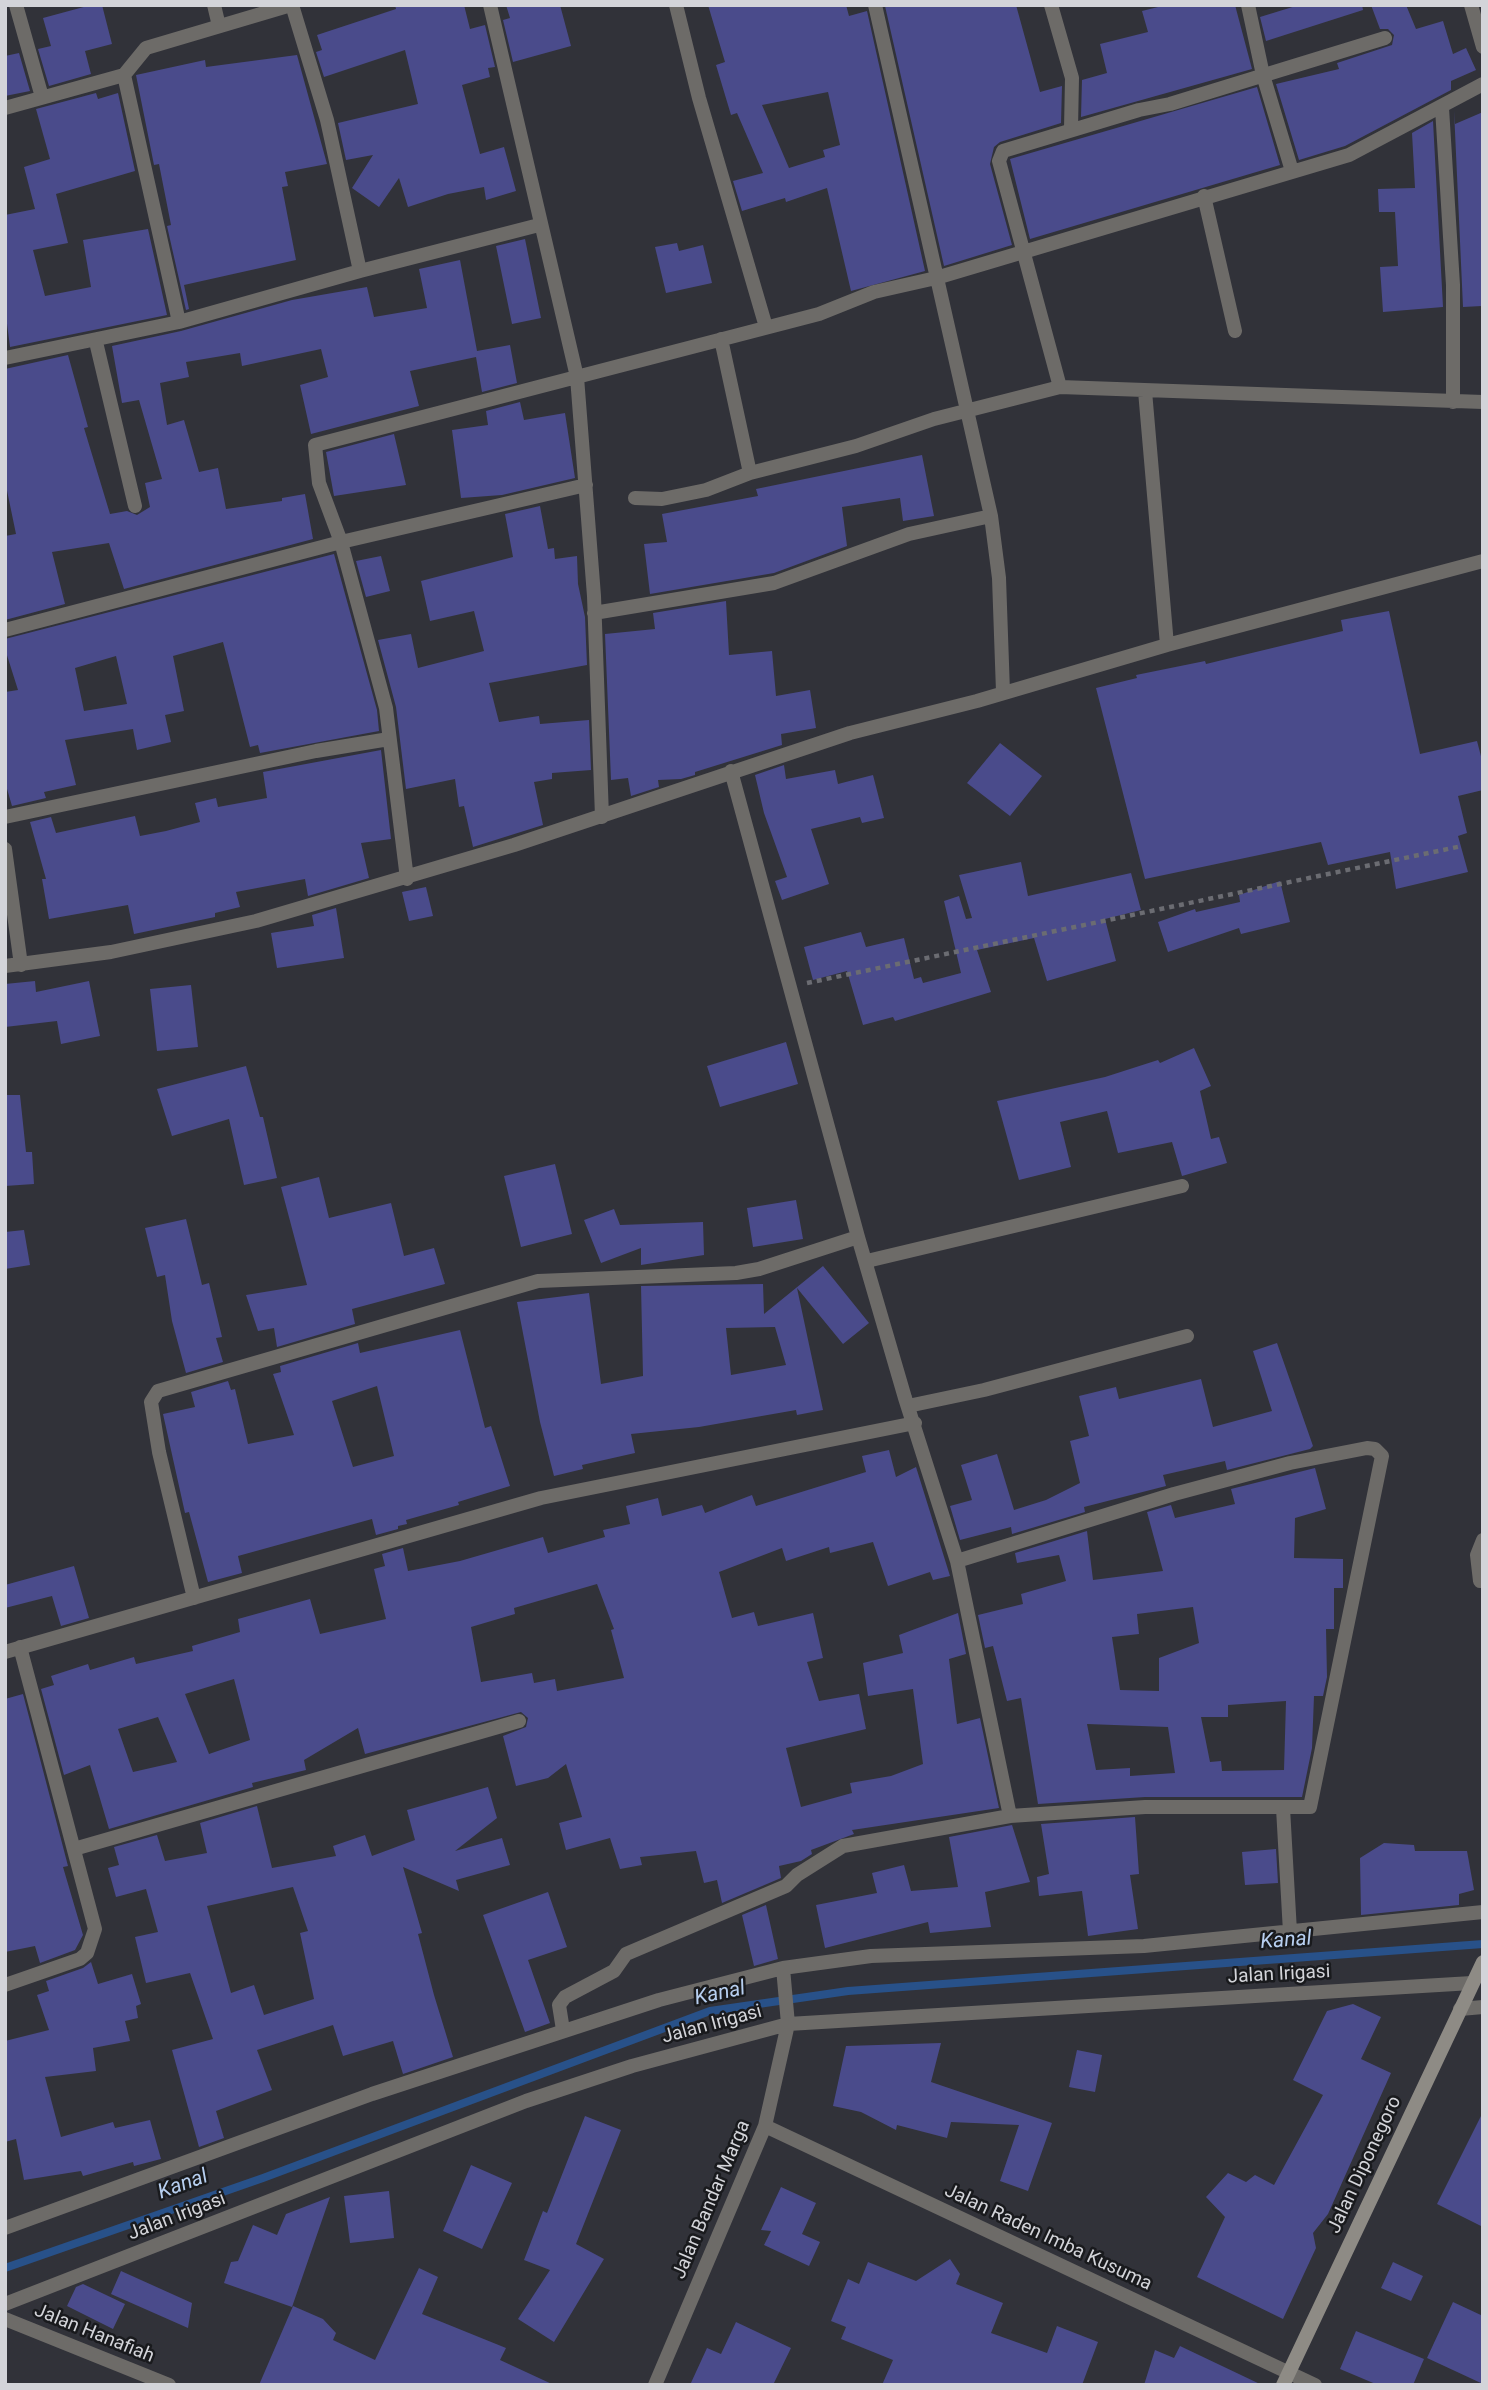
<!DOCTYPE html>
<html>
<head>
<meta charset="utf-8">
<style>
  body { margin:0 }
  #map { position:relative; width:1488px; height:2390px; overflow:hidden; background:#313239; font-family:Roboto,sans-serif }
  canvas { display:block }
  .frame { position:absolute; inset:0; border:7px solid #d3d4d9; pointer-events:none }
</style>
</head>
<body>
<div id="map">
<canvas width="1488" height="2390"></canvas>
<div class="frame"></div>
</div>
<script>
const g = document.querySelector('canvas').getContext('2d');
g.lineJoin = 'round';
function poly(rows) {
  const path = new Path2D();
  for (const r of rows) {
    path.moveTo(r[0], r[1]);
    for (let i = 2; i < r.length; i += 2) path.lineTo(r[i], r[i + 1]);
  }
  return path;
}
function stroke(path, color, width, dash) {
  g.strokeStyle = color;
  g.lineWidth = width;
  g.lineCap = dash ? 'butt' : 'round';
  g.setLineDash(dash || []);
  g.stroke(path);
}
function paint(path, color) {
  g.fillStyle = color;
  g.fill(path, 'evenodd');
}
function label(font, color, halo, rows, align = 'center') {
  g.font = font + ' Roboto,sans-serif';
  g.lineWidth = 5;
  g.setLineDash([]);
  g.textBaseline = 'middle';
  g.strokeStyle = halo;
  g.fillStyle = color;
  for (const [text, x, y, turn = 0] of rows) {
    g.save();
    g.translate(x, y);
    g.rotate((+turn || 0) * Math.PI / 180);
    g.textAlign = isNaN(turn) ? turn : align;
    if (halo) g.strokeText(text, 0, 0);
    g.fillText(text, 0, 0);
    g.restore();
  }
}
const stream = poly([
  [5,2268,263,2178,710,2011,848,1991,1483,1944]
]);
const building = poly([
  [91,5,102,5,112,44,85,51,91,74,49,86,38,49,51,46,43,18],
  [395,5,464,5,470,29,485,25,495,67,488,68,490,77,462,85,480,154,504,147,516,191,486,200,484,187,448,194,408,207,399,178,379,207,352,188,373,155,346,160,338,123,418,104,405,50,324,77,316,52,322,50,317,35,396,9],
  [506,5,560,5,571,46,513,62,503,20,510,18],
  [708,5,846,5,849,16,867,11,925,271,851,291,827,188,786,202,785,198,742,211,733,181,763,173,737,113,731,115,716,65,725,62],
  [828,92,840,145,823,150,825,157,789,168,762,105],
  [1016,5,1040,92,1062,86,1061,123,1000,142,994,147,990,164,1012,245,944,266,885,6],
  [1166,5,1235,5,1252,69,1081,117,1082,80,1107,73,1100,44,1148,32,1142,11],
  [1299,5,1362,5,1363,10,1266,41,1260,17],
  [1371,5,1406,5,1416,29,1443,21,1453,54,1466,48,1476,70,1451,81,1451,90,1345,146,1299,160,1276,84,1339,69,1337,63,1392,45,1394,35,1388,29,1380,29],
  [19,53,30,91,5,96,5,56],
  [297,55,327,164,285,172,288,186,282,187,296,260,184,285,189,309,186,310,167,226,171,225,159,164,154,165,136,75,205,60,206,67],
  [1257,87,1280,165,1030,239,1010,159],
  [96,93,98,99,118,93,135,171,56,194,68,243,33,250,45,296,91,287,83,240,148,229,167,315,10,347,5,308,5,215,35,209,24,167,50,159,36,109],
  [1454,110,1455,124,1483,112,1482,306,1463,307],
  [1433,121,1443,307,1383,312,1380,267,1398,266,1395,212,1379,212,1378,189,1415,188,1412,133],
  [525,239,541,318,512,324,496,246],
  [677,243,679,251,703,245,712,283,666,293,655,247],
  [460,260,477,351,510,345,517,383,482,392,476,357,410,371,419,406,311,434,300,385,328,377,321,349,242,366,240,353,186,362,189,377,160,383,167,425,184,420,199,472,218,468,226,509,282,501,282,498,305,494,313,539,124,589,109,543,52,552,65,604,5,620,5,536,16,534,5,481,5,369,68,355,88,427,84,428,110,514,127,511,137,515,150,507,145,483,162,479,139,400,122,403,112,346,181,331,292,300,367,287,374,317,427,308,419,269],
  [520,402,524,420,565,413,575,478,502,495,461,498,452,430,488,425,486,411],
  [394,434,406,485,334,496,326,452],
  [922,455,934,516,903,521,900,498,842,507,847,546,774,573,650,594,644,544,667,542,662,514,758,496,756,489],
  [540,506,548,549,554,548,555,559,577,556,578,584,585,617,587,665,489,683,499,722,539,716,540,724,589,720,591,770,552,773,552,779,534,782,543,825,473,847,464,806,459,807,455,779,406,789,396,707,378,640,411,634,418,668,484,651,474,611,430,621,421,581,513,557,505,514],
  [334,554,377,710,379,731,260,753,258,745,250,747,223,642,173,656,184,711,165,715,171,742,137,750,133,729,65,740,76,785,44,792,46,798,12,806,5,782,5,692,18,690,5,649,5,639],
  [116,656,127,704,84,711,75,668],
  [381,556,390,591,366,597,356,561],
  [726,601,729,655,772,651,776,696,810,690,816,728,781,734,782,745,695,772,695,775,681,779,658,780,659,787,631,796,628,778,611,780,605,634,655,629,653,613],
  [1389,611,1420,754,1477,741,1483,764,1483,790,1458,796,1467,833,1458,836,1468,872,1396,889,1390,852,1328,865,1321,842,1145,879,1096,688,1137,678,1136,675,1205,661,1206,664,1343,631,1341,620],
  [1000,743,1042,776,1010,816,967,783],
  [381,750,391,839,361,843,369,878,308,896,305,879,236,892,240,907,215,913,215,917,134,934,128,905,49,919,42,879,46,879,30,822,51,817,56,833,135,816,140,836,166,831,200,822,195,803,216,798,218,807,267,798,263,772],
  [784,765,786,779,835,770,838,784,873,775,884,818,862,823,860,817,811,829,829,884,782,900,775,881,787,877,764,813,755,775],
  [1021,862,1028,896,1131,873,1141,910,1105,919,1116,961,1047,981,1034,938,977,950,991,992,895,1021,893,1017,863,1025,847,971,813,980,804,947,861,932,866,947,904,938,914,979,921,977,923,983,961,973,944,901,959,896,966,919,972,918,959,875],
  [1280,881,1290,922,1241,934,1239,928,1168,952,1158,922,1195,909,1196,912,1240,902,1239,895],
  [426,887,433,916,409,921,402,892],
  [336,908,344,958,277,968,271,933,314,926,312,915],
  [35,981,36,992,89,981,100,1036,61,1044,57,1021,5,1027,5,984],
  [191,985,198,1047,157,1051,150,989],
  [786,1042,798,1084,720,1107,707,1066],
  [1194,1048,1211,1086,1200,1091,1211,1139,1219,1137,1227,1163,1182,1176,1172,1142,1118,1153,1107,1111,1060,1122,1071,1167,1019,1180,997,1101,1105,1077,1158,1060,1160,1063],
  [246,1066,260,1117,263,1117,277,1178,244,1185,229,1119,172,1136,157,1089],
  [5,1095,20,1095,26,1152,32,1152,34,1184,5,1186],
  [555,1164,572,1234,521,1247,504,1176],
  [319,1177,329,1218,391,1203,404,1256,434,1248,445,1284,352,1309,355,1324,277,1347,274,1328,258,1331,246,1295,307,1285,281,1187],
  [796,1200,803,1239,753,1247,747,1208],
  [614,1209,620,1225,703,1222,704,1255,641,1265,641,1248,601,1263,584,1220],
  [186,1219,202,1285,209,1283,222,1337,216,1338,223,1362,186,1373,172,1321,165,1275,157,1277,145,1228],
  [24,1230,30,1265,5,1269,5,1232],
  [823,1266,869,1323,843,1344,797,1288,823,1410,797,1415,796,1410,699,1427,631,1434,635,1453,582,1465,583,1469,554,1476,540,1422,517,1302,589,1293,601,1384,643,1376,641,1286,763,1284,764,1314],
  [775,1327,786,1365,731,1375,726,1328],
  [460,1330,485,1428,491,1426,510,1486,458,1502,459,1505,406,1520,407,1524,398,1526,398,1529,376,1535,372,1519,238,1556,242,1573,208,1582,189,1512,185,1513,163,1414,195,1407,191,1392,228,1381,231,1390,235,1389,248,1444,294,1435,273,1374,281,1372,280,1366,358,1343,360,1353],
  [377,1386,394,1456,353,1467,332,1401],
  [1277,1343,1313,1446,1310,1449,1227,1470,1225,1461,1163,1475,1166,1486,1084,1507,1085,1512,1012,1534,1011,1527,960,1540,950,1506,972,1500,961,1465,997,1454,1014,1510,1046,1500,1080,1483,1070,1441,1089,1436,1079,1396,1116,1387,1119,1399,1201,1379,1213,1427,1272,1411,1253,1351],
  [889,1450,896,1477,916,1467,950,1576,933,1580,930,1572,888,1586,873,1542,830,1553,829,1547,786,1561,782,1548,719,1572,732,1618,754,1612,758,1626,813,1613,823,1658,807,1662,819,1701,859,1694,866,1729,786,1748,801,1807,852,1793,850,1783,891,1776,923,1764,913,1689,868,1696,863,1663,903,1653,899,1635,958,1613,966,1654,949,1659,957,1724,980,1718,999,1808,852,1830,854,1834,811,1850,812,1854,801,1861,779,1866,781,1878,722,1903,717,1880,704,1883,696,1851,640,1857,642,1865,620,1869,610,1838,566,1850,559,1823,582,1817,566,1764,548,1778,516,1786,503,1736,526,1727,528,1718,521,1712,365,1754,358,1728,304,1760,306,1770,252,1783,253,1787,109,1829,90,1765,64,1775,41,1689,54,1685,51,1676,88,1664,90,1670,134,1657,136,1664,193,1651,192,1646,240,1632,238,1619,310,1599,320,1634,386,1619,374,1569,385,1566,382,1554,403,1548,408,1571,460,1561,543,1537,548,1553,605,1537,603,1530,630,1524,626,1506,658,1498,662,1516,702,1505,705,1513,752,1495,756,1506,866,1472,862,1456],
  [597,1584,614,1629,611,1630,624,1678,557,1691,555,1679,534,1683,532,1673,481,1682,471,1627,515,1614,514,1608],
  [234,1679,250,1740,209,1754,185,1694],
  [158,1717,177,1762,133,1772,118,1729],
  [1315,1468,1326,1509,1295,1518,1294,1558,1343,1559,1343,1588,1334,1588,1334,1629,1326,1629,1327,1677,1323,1696,1314,1696,1312,1748,1302,1797,1145,1797,1038,1804,1021,1698,1007,1701,993,1646,985,1648,978,1615,1023,1604,1021,1594,1066,1581,1059,1555,1017,1563,1015,1553,1087,1531,1093,1580,1163,1571,1147,1512,1171,1505,1175,1518,1235,1504,1231,1489],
  [1193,1607,1199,1643,1159,1658,1159,1691,1120,1690,1112,1637,1139,1634,1137,1614],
  [1286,1701,1284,1770,1222,1771,1221,1761,1210,1762,1201,1717,1228,1717,1228,1705],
  [1087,1724,1168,1727,1175,1773,1130,1776,1130,1768,1096,1770],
  [74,1566,89,1618,61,1626,52,1596,5,1608,5,1585],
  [23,1694,68,1866,63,1867,83,1935,75,1950,40,1963,35,1946,5,1952,5,1699],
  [488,1787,497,1818,455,1851,502,1838,510,1865,456,1880,459,1891,403,1867,422,1933,418,1934,434,1995,453,2057,403,2074,393,2041,343,2056,333,2025,257,2050,272,2090,216,2111,224,2138,199,2147,172,2050,213,2039,190,1973,146,1983,135,1937,158,1932,146,1889,116,1897,108,1868,119,1865,114,1847,157,1835,165,1861,207,1853,200,1823,257,1806,272,1868,336,1856,333,1846,365,1835,372,1856,415,1840,407,1810],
  [293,1887,308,1931,300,1933,314,1999,264,2015,254,1985,231,1993,207,1906],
  [1135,1817,1139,1874,1130,1875,1138,1929,1088,1936,1082,1891,1039,1896,1037,1877,1049,1874,1041,1824],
  [1012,1825,1030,1882,985,1892,991,1927,930,1933,928,1922,825,1948,816,1905,877,1893,872,1873,904,1865,911,1891,958,1887,949,1837],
  [1384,1843,1414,1845,1415,1851,1467,1851,1474,1890,1459,1894,1459,1905,1361,1915,1360,1858],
  [1276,1849,1278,1883,1245,1885,1242,1852],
  [548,1892,567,1947,528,1960,550,2023,525,2032,483,1915],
  [766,1905,778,1959,754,1966,742,1915],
  [91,1962,98,1984,132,1974,141,2004,136,2006,138,2018,125,2021,130,2041,93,2048,96,2071,45,2077,61,2137,113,2122,115,2128,150,2120,161,2159,134,2166,133,2162,83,2176,81,2171,24,2180,16,2139,5,2142,5,2041,49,2030,37,1995,49,1991,46,1981,83,1968],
  [1353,2004,1381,2017,1361,2059,1391,2073,1328,2214,1313,2233,1316,2248,1283,2319,1197,2277,1225,2217,1206,2197,1228,2173,1246,2182,1255,2175,1274,2185,1323,2095,1293,2080,1327,2011],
  [941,2043,931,2082,1052,2123,1028,2191,1000,2181,1019,2125,951,2122,947,2138,897,2125,896,2130,861,2112,833,2106,846,2046],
  [1077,2050,1102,2055,1095,2092,1069,2087],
  [1483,2112,1483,2227,1437,2204],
  [585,2116,621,2130,576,2244,604,2259,554,2342,518,2319,550,2270,524,2260,543,2211,547,2213],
  [471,2165,512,2183,482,2249,443,2231],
  [781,2187,816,2203,802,2234,820,2242,809,2266,764,2245,771,2231,761,2230],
  [389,2191,394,2238,350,2243,344,2196],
  [330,2197,292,2307,224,2283,231,2262,238,2261,253,2225,277,2235,286,2214],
  [950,2259,960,2274,956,2284,1003,2303,991,2333,1047,2353,1057,2326,1098,2342,1082,2385,882,2385,893,2360,841,2339,846,2327,831,2321,848,2279,859,2284,868,2262,916,2281],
  [1393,2262,1423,2276,1411,2301,1381,2288],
  [419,2268,438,2277,422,2314,506,2348,500,2360,554,2385,259,2385,293,2306,323,2319,336,2333,333,2340,375,2360],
  [121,2271,192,2303,188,2328,111,2294],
  [83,2284,125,2304,113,2329,67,2306,76,2287],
  [1453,2302,1483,2316,1483,2384,1427,2358],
  [736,2322,791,2348,773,2385,690,2385,707,2348,721,2354],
  [1356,2331,1424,2359,1413,2385,1378,2385,1340,2369],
  [1180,2346,1262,2385,1144,2385,1155,2350,1174,2358]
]);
const path = poly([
  [807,983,1462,846]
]);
const lane = poly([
  [1480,1581,1477,1555,1483,1540]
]);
const street = poly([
  [16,5,42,97],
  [214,5,219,26],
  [292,5,327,120,360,271],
  [490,5,577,377,594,596,602,817],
  [676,5,699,98,766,327],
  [875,5,991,516,999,578,1003,692],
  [1051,5,1072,78,1071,129],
  [1248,5,1263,75,1292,171],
  [1471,5,1483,47],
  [124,75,179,322],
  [5,108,124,75,146,48,291,5],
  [1442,108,1453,285,1453,402],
  [1204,196,1235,331],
  [721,339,750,473],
  [96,342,135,506],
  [5,358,179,322,360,271,539,225],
  [1060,387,999,161,1003,151,1139,110,1170,104,1385,38],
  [1145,391,1167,645],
  [635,498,662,499,706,490,750,473,856,446,934,419,1060,387,1483,402],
  [594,613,774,583,909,534,991,516],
  [5,630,341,542,586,485],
  [731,771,858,1237,905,1398,957,1561,1010,1816],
  [5,817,316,751,389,739],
  [5,849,21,965],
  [407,879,386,708,341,542,319,483,315,445,819,314,874,292,936,278,1349,155,1483,84],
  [5,966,111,952,256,921,514,845,850,733,977,701,1167,645,1483,561],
  [867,1261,1182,1186],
  [908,1406,984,1390,1187,1336],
  [194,1598,159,1452,151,1402,158,1391,538,1281,736,1273,759,1269,858,1237],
  [5,1652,541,1498,915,1423],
  [1283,1808,1290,1932],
  [74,1849,519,1721],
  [5,1985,80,1959,87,1953,95,1929,20,1647],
  [1460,2009,1483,2007],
  [563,2030,559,2005,565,1997,614,1971,626,1954,786,1886,797,1875,843,1846,1010,1816,1145,1807,1310,1807,1382,1456,1375,1449,1367,1448,1290,1463,1174,1494,957,1561],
  [765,2126,1315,2385],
  [5,2228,372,2094,659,2000,783,1968,871,1956,1144,1946,1483,1912],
  [5,2304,526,2101,632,2066,788,2024,1472,1983],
  [5,2319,169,2385],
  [655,2385,765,2126,788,2024,783,1968]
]);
const secondary = poly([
  [1283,2385,1483,1962]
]);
const streetNames = [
  ["Jalan Irigasi",1279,1975,-3],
  ["Jalan Irigasi",712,2025,-15],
  ["Jalan Diponegoro",1365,2165,-65],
  ["Jalan Bandar Marga",712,2200,-67],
  ["Jalan Irigasi",177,2217,-21],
  ["Jalan Raden Imba Kusuma",1048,2238,25],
  ["Jalan Hanafiah",94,2334,22]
];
const waterNames = [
  ["Kanal",1286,1941,-4],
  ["Kanal",720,1994,-12],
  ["Kanal",183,2185,-20]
];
stroke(stream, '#285189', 8);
paint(building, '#4a4b8b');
stroke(path, '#6b6c72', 4.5, [5, 5]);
stroke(lane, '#6d6b68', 14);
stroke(street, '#6d6b68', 14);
stroke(secondary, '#8e8b85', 14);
label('19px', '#d3d4d9', '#191a1d', streetNames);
label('italic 21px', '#b7cff0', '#191a1d', waterNames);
</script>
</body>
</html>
